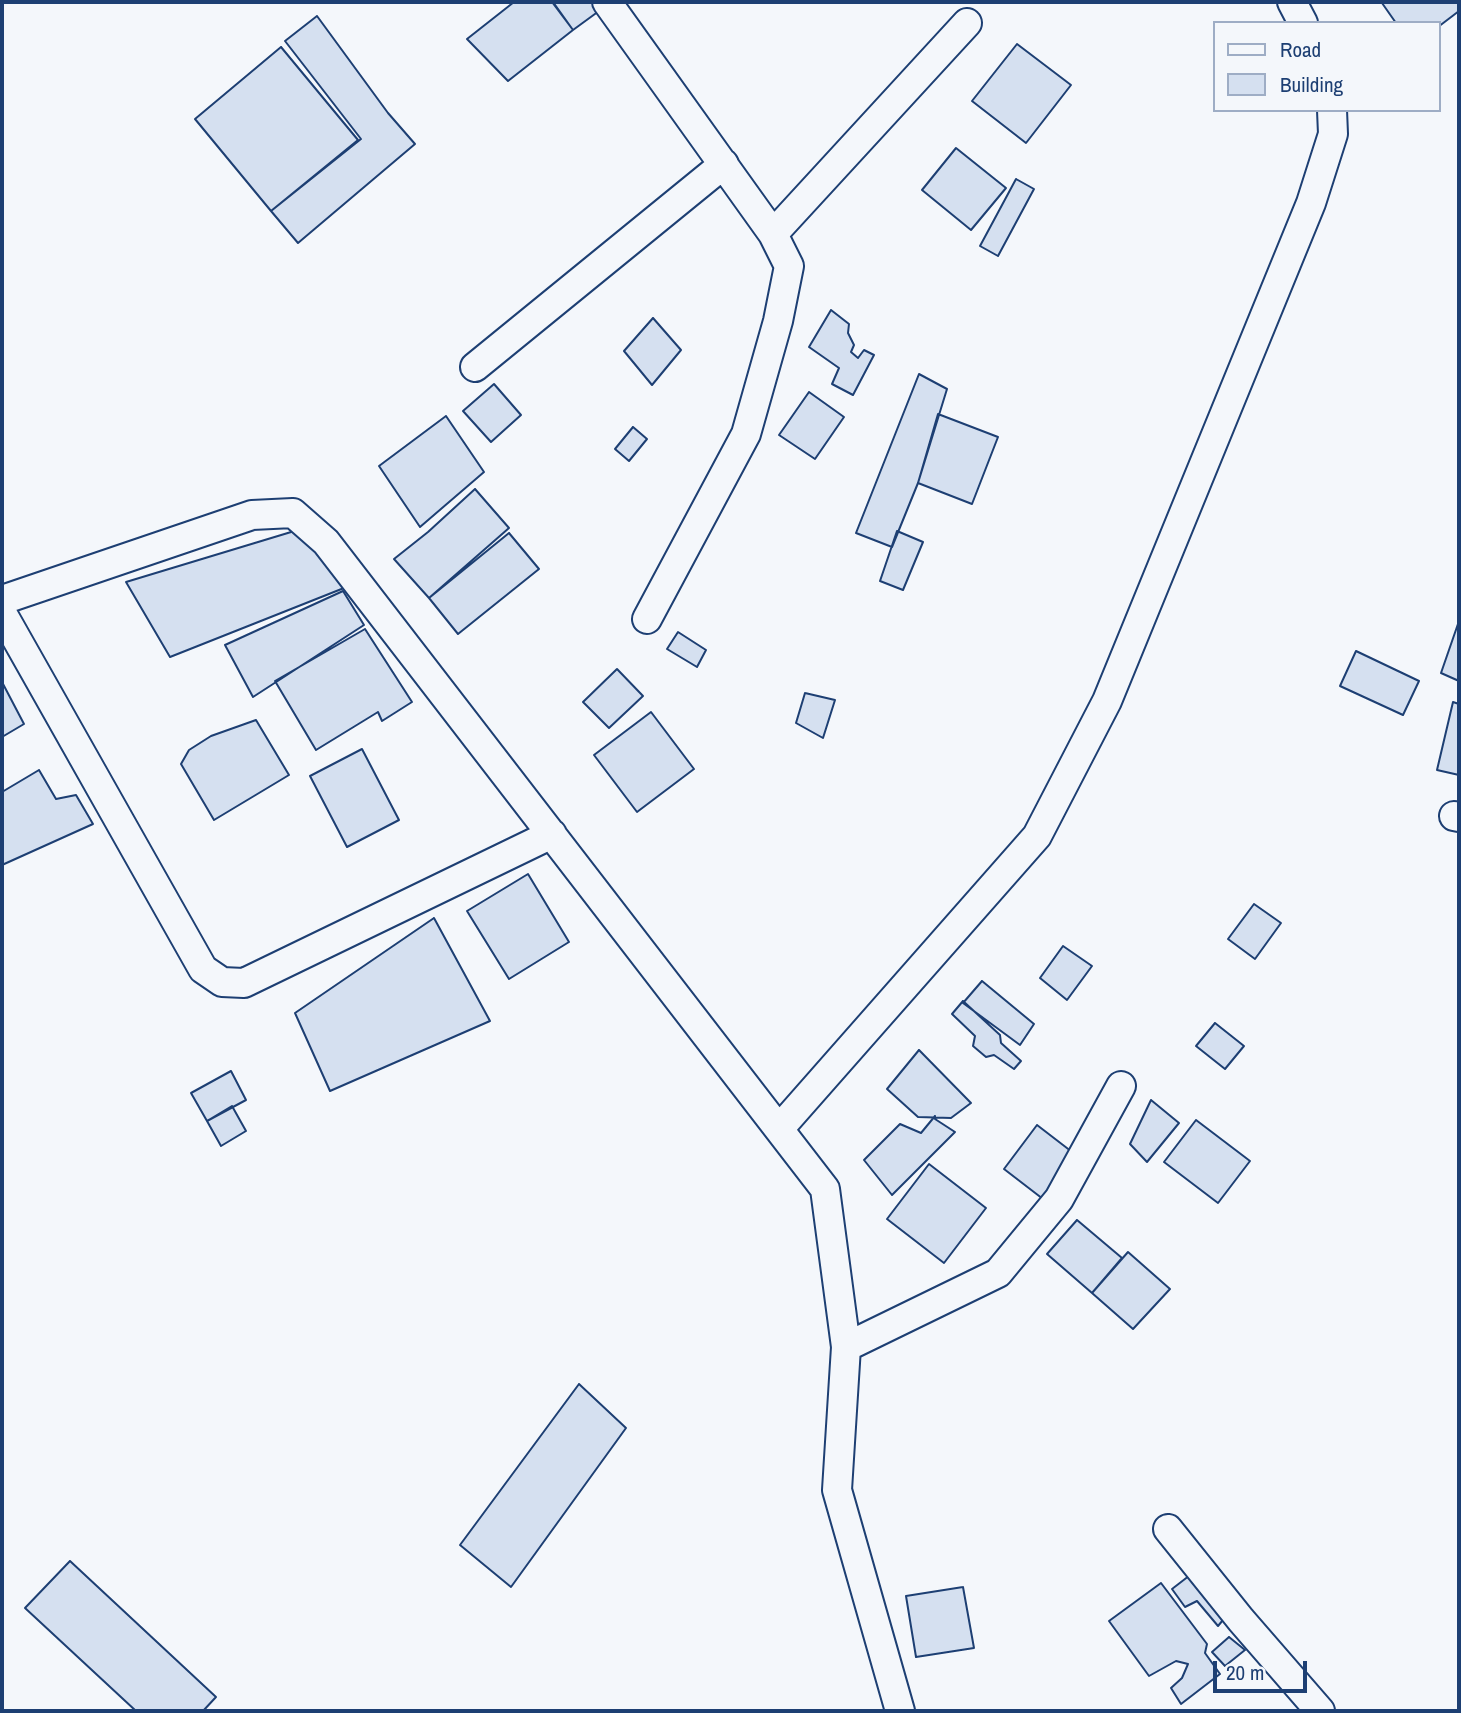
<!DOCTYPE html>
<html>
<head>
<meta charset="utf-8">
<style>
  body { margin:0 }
  #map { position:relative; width:1461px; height:1713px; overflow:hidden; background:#f4f7fb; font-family:"Archivo Narrow",sans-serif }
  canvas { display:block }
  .frame { position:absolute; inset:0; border:4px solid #1d3f73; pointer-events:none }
  .legend { position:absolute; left:1213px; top:21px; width:228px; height:91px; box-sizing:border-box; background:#f4f7fb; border:2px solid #9eadc5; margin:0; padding:9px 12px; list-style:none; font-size:21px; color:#1d3f73 }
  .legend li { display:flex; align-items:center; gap:14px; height:35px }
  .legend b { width:35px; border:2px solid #9eadc5 }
  .scale { position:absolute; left:1213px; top:1661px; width:94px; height:32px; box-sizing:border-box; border:4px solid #1d3f73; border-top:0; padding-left:9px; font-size:21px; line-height:24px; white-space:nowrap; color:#1d3f73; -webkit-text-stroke:5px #f4f7fb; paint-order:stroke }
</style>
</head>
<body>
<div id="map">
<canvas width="1461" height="1713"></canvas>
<div class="frame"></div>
<ul class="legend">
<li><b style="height:9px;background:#f4f7fb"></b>Road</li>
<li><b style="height:19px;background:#d5e0f0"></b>Building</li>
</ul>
<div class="scale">20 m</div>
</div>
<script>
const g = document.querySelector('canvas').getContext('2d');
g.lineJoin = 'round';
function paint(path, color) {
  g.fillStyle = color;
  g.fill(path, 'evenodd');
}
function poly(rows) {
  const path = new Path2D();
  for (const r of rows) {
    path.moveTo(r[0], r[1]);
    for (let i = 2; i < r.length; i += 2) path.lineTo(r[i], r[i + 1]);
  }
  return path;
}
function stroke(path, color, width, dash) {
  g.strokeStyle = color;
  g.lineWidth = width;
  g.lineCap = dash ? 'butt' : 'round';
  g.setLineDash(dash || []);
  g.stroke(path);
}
const building = poly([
  [514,2,552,2,573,30,508,81,467,39,514,2],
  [553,2,593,2,599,11,573,30,553,2],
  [1384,2,1459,2,1459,11,1438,27,1438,23,1396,23,1382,3,1384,2],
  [317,16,388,113,415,144,298,243,271,211,361,139,285,41,317,16],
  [1017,44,1071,85,1026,143,972,101,1017,44],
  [281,47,358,140,271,211,195,119,281,47],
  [956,148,1006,188,971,230,922,190,956,148],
  [1016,179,1034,189,998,256,980,246,1016,179],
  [831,310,849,324,848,333,854,345,851,352,858,358,864,350,874,355,853,395,832,384,839,368,809,347,831,310],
  [653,318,681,350,652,385,624,351,653,318],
  [919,374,947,389,918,483,892,547,856,533,919,374],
  [494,384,521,415,491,442,463,411,494,384],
  [809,392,844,417,815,459,779,435,809,392],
  [938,414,998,437,972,504,918,483,938,414],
  [446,416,484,472,420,527,379,466,446,416],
  [633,427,647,439,629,461,615,449,633,427],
  [475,489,509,528,429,598,394,559,428,532,475,489],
  [301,529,344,588,170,657,126,582,301,529],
  [897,531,923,542,903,590,880,581,897,531],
  [509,533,539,569,458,634,429,598,509,533],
  [343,591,364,625,253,697,225,645,343,591],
  [1459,621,1459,681,1441,673,1459,621],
  [365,629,412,702,382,721,378,712,316,750,275,681,365,629],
  [678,632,706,650,697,667,667,649,678,632],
  [1356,651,1419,681,1403,715,1340,686,1356,651],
  [617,669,643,696,609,728,583,702,617,669],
  [2,682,24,724,2,737,2,682],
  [805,693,835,700,823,738,796,723,805,693],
  [1453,702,1459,704,1459,775,1437,770,1453,702],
  [651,712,694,769,637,812,594,755,651,712],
  [256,720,289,775,214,820,181,764,189,750,211,736,256,720],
  [362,749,399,820,347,847,310,776,362,749],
  [39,770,56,799,76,795,93,824,2,865,2,792,39,770],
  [528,874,569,942,509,979,467,911,528,874],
  [1254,904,1281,923,1255,959,1228,939,1254,904],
  [434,918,490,1021,330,1091,295,1013,434,918],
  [1063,946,1092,966,1067,1000,1040,978,1063,946],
  [982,981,1034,1024,1020,1045,963,1003,982,981],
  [963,1001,1000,1035,1001,1043,1021,1061,1014,1069,994,1055,986,1057,973,1046,975,1036,952,1014,963,1001],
  [1215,1023,1244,1046,1225,1069,1196,1046,1215,1023],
  [919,1050,971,1103,951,1118,918,1117,887,1089,919,1050],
  [231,1071,246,1100,207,1121,191,1093,231,1071],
  [1151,1100,1179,1123,1147,1162,1130,1144,1151,1100],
  [232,1106,246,1131,221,1146,207,1121,232,1106],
  [935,1116,935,1119,955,1132,892,1195,864,1160,900,1124,921,1133,935,1116],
  [1196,1120,1250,1161,1218,1203,1164,1162,1196,1120],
  [1037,1125,1076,1155,1043,1199,1004,1169,1037,1125],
  [929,1164,986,1208,944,1263,887,1219,929,1164],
  [1077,1220,1122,1258,1092,1293,1047,1254,1077,1220],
  [1128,1252,1170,1289,1133,1329,1092,1293,1128,1252],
  [579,1384,626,1428,511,1587,460,1545,579,1384],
  [70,1561,216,1697,203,1711,136,1711,25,1608,70,1561],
  [1194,1572,1228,1614,1218,1626,1197,1601,1185,1607,1172,1589,1194,1572],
  [1161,1583,1207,1644,1205,1653,1220,1674,1181,1704,1171,1688,1182,1678,1188,1664,1176,1661,1149,1676,1109,1621,1161,1583],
  [963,1587,974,1648,916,1657,906,1596,963,1587],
  [1229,1637,1245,1650,1225,1666,1212,1652,1229,1637]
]);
const street = poly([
  [607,2,773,234,789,266,778,321,746,434,647,619],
  [1292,2,1303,23],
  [773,234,967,23],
  [475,367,724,164],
  [2,600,252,515,293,513,326,542,825,1189,846,1347,837,1490,900,1711],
  [2,613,203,969,222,982,244,983,552,834],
  [1454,816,1459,817],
  [779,1129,1037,836,1107,701,1311,203,1333,134,1332,110],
  [846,1347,998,1273,1059,1199,1121,1086],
  [1168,1529,1241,1620,1320,1711]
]);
paint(building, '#d5e0f0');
stroke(building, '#1d3f73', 2);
stroke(street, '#1d3f73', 32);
stroke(street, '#f4f7fb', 28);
</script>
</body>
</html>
